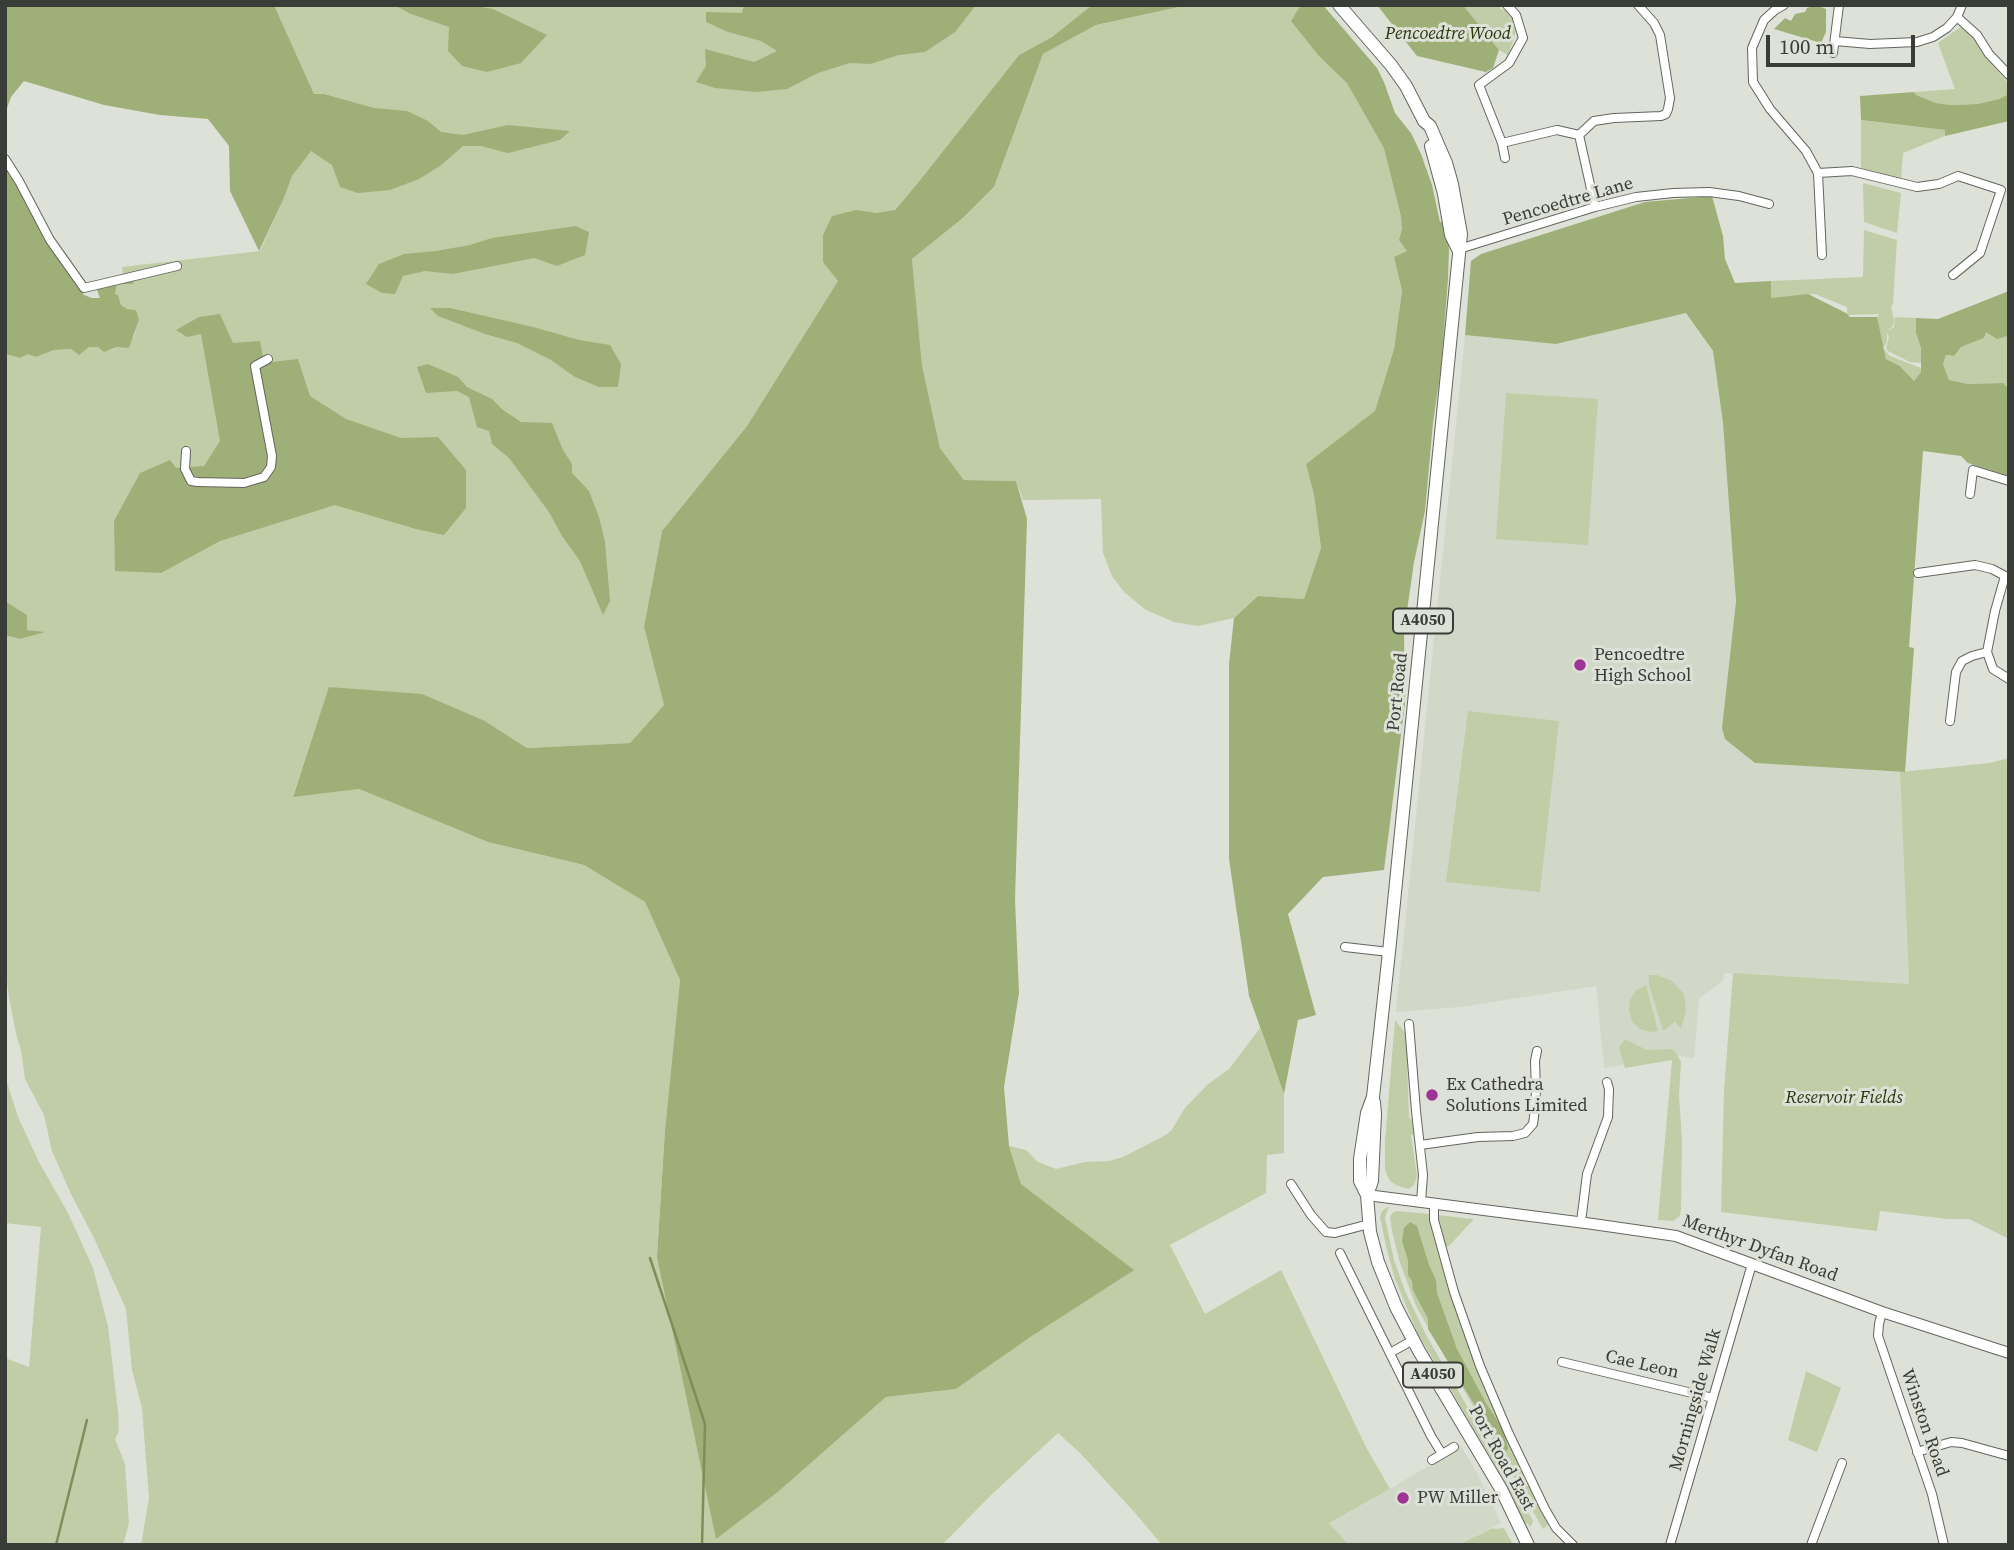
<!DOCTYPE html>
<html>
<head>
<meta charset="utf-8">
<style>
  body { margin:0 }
  #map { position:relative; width:2014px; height:1550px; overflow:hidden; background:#dee1d7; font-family:"Source Serif 4",serif }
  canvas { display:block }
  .frame { position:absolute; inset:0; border:7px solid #3a3c38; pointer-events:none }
  .scale { position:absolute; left:1766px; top:35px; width:149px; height:32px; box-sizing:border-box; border:4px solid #3a3c38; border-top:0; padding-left:9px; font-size:21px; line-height:24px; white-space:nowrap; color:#3a3c38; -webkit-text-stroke:5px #dee1d7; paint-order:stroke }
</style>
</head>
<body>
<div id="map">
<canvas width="2014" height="1550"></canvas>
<div class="frame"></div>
<div class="scale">100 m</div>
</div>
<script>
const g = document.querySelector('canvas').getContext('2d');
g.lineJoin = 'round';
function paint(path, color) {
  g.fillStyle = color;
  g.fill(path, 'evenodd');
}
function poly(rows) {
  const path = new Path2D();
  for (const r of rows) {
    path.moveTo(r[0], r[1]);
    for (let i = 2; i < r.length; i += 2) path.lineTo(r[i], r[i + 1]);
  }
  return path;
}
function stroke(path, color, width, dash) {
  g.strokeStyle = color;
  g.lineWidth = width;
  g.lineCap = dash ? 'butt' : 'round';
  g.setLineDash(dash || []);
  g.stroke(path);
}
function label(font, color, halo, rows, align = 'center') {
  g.font = font + ' "Source Serif 4",serif';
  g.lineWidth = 6;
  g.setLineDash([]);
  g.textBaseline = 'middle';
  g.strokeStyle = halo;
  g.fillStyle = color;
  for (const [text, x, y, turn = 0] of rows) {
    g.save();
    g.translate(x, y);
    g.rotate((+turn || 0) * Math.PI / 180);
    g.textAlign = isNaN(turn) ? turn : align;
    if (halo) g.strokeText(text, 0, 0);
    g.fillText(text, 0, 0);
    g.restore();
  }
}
const built = poly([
  [1686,313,1713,351,1723,423,1736,601,1722,728,1755,763,1900,772,1909,984,1725,973,1723,981,1699,998,1694,1058,1676,1056,1604,1068,1596,986,1460,1007,1396,1012,1465,335,1556,344],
  [1460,1444,1476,1471,1501,1523,1458,1545,1349,1545,1328,1523,1366,1503,1459,1448]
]);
const green = poly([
  [274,5,1092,5,1052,37,1019,55,917,184,850,262,747,426,662,531,644,627,664,705,630,743,527,748,485,721,330,687,293,796,359,789,488,842,584,865,645,902,680,980,665,1130,657,1257,779,1491,886,1397,956,1389,1032,1336,1133,1270,1021,1184,1009,1146,1026,1150,1038,1162,1056,1169,1085,1162,1109,1161,1123,1157,1164,1136,1171,1131,1185,1108,1207,1085,1229,1069,1260,1028,1284,1094,1284,1153,1267,1155,1266,1193,1170,1245,1205,1314,1281,1270,1366,1447,1390,1489,1329,1523,1349,1545,1162,1545,1136,1514,1080,1453,1058,1433,989,1497,942,1545,141,1545,149,1498,142,1408,132,1370,126,1309,94,1238,71,1194,52,1151,44,1115,25,1079,21,1050,17,1038,9,998,5,963,5,635,20,639,43,632,26,630,27,615,5,601,5,354,20,358,28,353,36,357,54,350,71,349,79,354,88,347,98,347,112,350,134,337,139,319,121,305,118,295,115,294,117,284,132,284,123,276,122,267,260,251,284,198,292,176,311,150,318,103],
  [1188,5,1318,5,1404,139,1407,252,1394,257,1402,291,1394,349,1375,412,1306,464,1314,495,1321,548,1304,599,1258,596,1234,618,1198,626,1174,622,1146,610,1124,592,1112,576,1103,553,1101,499,1023,500,1016,481,964,480,940,448,922,365,912,259,964,217,994,187,1043,54,1096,25],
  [1463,5,1498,5,1501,9,1508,11,1516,23,1515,35,1508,55,1499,50],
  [1959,28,1965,29,1976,41,1985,57,2009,84,2009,94,1999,99,1978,104,1951,105,1936,103,1916,95,1914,92,1955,89,1938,43],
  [1861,120,1945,130,1945,136,1903,153,1901,179,1861,168],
  [1863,183,1901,193,1897,233,1864,222],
  [1864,230,1897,240,1893,304,1891,306,1894,320,1893,326,1887,331,1894,327,1895,317,1916,318,1916,333,1921,348,1921,363,1910,362,1888,351,1886,348,1889,337,1887,333,1887,342,1883,348,1890,356,1921,368,1921,372,1914,381,1900,366,1886,359,1883,348,1877,317,1879,314,1847,315,1847,307,1815,294,1771,298,1771,281,1863,277],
  [1986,331,2007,336,2009,331,2009,389,2003,383,1968,384,1949,380,1943,364,1946,355,1954,356,1961,347,1984,338],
  [1506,393,1598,399,1588,545,1496,539],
  [1468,711,1559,721,1540,892,1446,882],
  [2009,758,2009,1239,1969,1219,1948,1219,1880,1211,1877,1231,1721,1212,1724,1091,1733,973,1909,984,1900,772,1990,763],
  [1649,975,1657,975,1672,981,1684,994,1686,1011,1681,1028,1675,1022,1663,1031,1649,985],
  [1646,985,1658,1031,1650,1032,1640,1029,1632,1022,1629,1010,1630,1000,1636,990],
  [1395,1020,1406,1034,1409,1118,1412,1120,1414,1134,1411,1135,1417,1176,1414,1185,1408,1189,1396,1185,1390,1181,1386,1173,1385,1166,1385,1141],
  [1625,1039,1647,1050,1670,1049,1675,1051,1681,1062,1679,1095,1682,1141,1681,1210,1680,1216,1673,1221,1658,1220,1672,1060,1625,1068,1619,1047],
  [5,1076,18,1117,39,1162,68,1213,93,1268,108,1326,118,1412,119,1431,115,1439,125,1464,129,1523,123,1545,5,1545,5,1358,29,1367,41,1227,5,1223],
  [1389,1206,1385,1218,1394,1260,1405,1291,1426,1335,1533,1521,1531,1526,1529,1527,1528,1523,1525,1524,1495,1465,1417,1332,1395,1279,1386,1246,1380,1217,1382,1211],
  [1397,1211,1429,1214,1458,1319,1494,1411,1548,1525,1543,1529,1416,1306,1400,1263,1392,1231,1390,1218,1392,1213],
  [1437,1215,1474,1219,1449,1246,1445,1247],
  [1806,1371,1841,1388,1817,1452,1788,1440],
  [1493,1528,1495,1529,1504,1528,1512,1543,1509,1545,1458,1545]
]);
const forest = poly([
  [5,5,274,5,314,94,324,94,374,108,407,111,428,121,441,132,463,135,508,125,570,131,560,140,508,153,481,146,463,146,440,166,419,179,390,190,358,193,340,187,332,165,311,151,292,176,284,198,259,251,230,191,229,146,208,119,160,115,104,105,24,81,11,97,5,114],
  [394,5,470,5,493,9,547,35,521,63,487,72,462,66,448,51,449,27,411,14],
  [744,5,976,5,955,32,925,52,899,55,870,64,850,63,818,73,787,89,756,92,715,88,696,82,706,66,705,49,754,62,777,51,761,41,728,32,706,22,706,12,742,13],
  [1092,5,1188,5,1096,25,1043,54,994,187,964,217,912,259,922,365,940,448,964,480,1016,481,1027,519,1015,899,1019,993,1004,1087,1009,1146,1021,1184,1134,1270,1032,1336,956,1389,886,1397,779,1491,716,1539,657,1257,665,1130,680,980,645,902,584,865,488,842,359,789,293,797,329,687,422,694,485,721,527,748,630,743,664,705,644,627,662,531,747,426,838,281,823,262,823,235,832,216,856,210,877,213,895,210,917,184,1019,55,1052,37],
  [1301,5,1323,5,1377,68,1384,82,1395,113,1411,133,1421,154,1432,185,1440,222,1445,221,1449,249,1448,279,1441,368,1433,423,1425,511,1414,562,1404,632,1405,703,1384,870,1323,877,1288,914,1316,1015,1298,1020,1284,1094,1249,996,1229,859,1229,664,1234,618,1258,596,1304,599,1321,548,1314,495,1306,464,1375,411,1394,349,1402,291,1394,257,1407,251,1399,240,1402,229,1401,216,1384,148,1347,83,1319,56,1291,21],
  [1377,5,1463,5,1499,50,1493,68,1486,72,1417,56],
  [1816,5,1826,9,1826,32,1821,43,1774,29,1785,18,1791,21,1795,14,1805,12,1807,8],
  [1914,92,1916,95,1936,103,1951,105,1978,104,1999,99,2009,94,2009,121,1945,136,1945,130,1861,120,1860,96],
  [5,166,84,295,92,298,100,298,97,290,109,279,134,279,133,284,117,284,115,294,118,295,121,305,127,309,135,310,137,313,139,320,129,348,117,347,104,352,98,347,89,347,79,355,71,349,54,350,36,357,28,354,20,358,5,354],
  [1712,196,1723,236,1725,259,1735,283,1771,281,1771,298,1808,294,1846,313,1850,317,1877,317,1886,359,1900,366,1914,381,1921,372,1921,348,1916,333,1916,318,1938,319,2009,291,2009,331,2007,336,1997,339,1986,332,1984,338,1961,347,1954,356,1946,355,1943,364,1949,380,1968,384,2003,383,2009,389,2009,476,1968,463,1961,456,1923,451,1909,647,1914,648,1905,772,1755,763,1725,739,1722,728,1736,601,1723,423,1713,351,1686,313,1556,344,1465,335,1471,261,1481,254,1645,202],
  [576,226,589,232,585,255,557,266,534,258,453,274,425,271,403,276,395,294,382,293,366,284,379,264,404,254,436,251,470,245,492,238],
  [430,308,450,308,533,327,579,340,610,345,621,364,618,387,599,387,575,377,551,360,517,343,485,334,438,316],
  [220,314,233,343,260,341,264,363,298,359,310,396,346,419,401,438,438,437,466,470,466,508,444,535,416,529,335,505,220,541,161,573,115,571,114,521,140,473,170,460,176,468,204,466,220,441,201,334,187,337,176,330,199,317],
  [428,364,458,377,467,387,492,399,503,410,521,422,552,423,563,450,572,464,572,473,589,491,599,517,605,542,610,601,603,615,580,561,562,536,549,512,509,458,492,444,489,431,477,427,469,397,457,391,426,393,417,367],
  [5,601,27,615,27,630,45,632,20,639,5,635],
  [1410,1222,1417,1226,1429,1265,1436,1280,1437,1293,1457,1349,1487,1405,1503,1429,1508,1448,1504,1456,1497,1451,1491,1435,1484,1427,1484,1420,1428,1329,1428,1319,1413,1290,1412,1281,1408,1275,1408,1260,1402,1241,1404,1228]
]);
const stream = poly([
  [650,1258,705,1424,702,1545],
  [56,1545,87,1420]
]);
const minor = poly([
  [1784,5,1775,10,1764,20,1752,48,1753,82,1770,109,1806,151,1818,173,1822,255],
  [1957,17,1977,35,1989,54,2009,75],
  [1835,41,1870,44,1917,42,1933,37,1947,28,1957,17,1962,5],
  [1833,53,1839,5],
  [1579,135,1594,121,1614,118,1661,116,1666,114,1668,109,1670,98,1660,35,1654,23,1638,5],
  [1502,143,1557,130,1579,135,1595,207],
  [1505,158,1502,143,1479,85,1509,63,1523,38,1516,15,1507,5],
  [5,159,19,181,50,240,84,288,177,266],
  [1818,173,1852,171,1917,187,1939,184,1958,176,2001,190,1980,253,1953,275],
  [1459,249,1595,207,1636,197,1673,193,1709,192,1739,196,1769,204],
  [186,451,185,469,191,481,198,482,244,483,264,477,271,467,272,456,255,366,268,359],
  [1970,494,1973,470,2009,481],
  [1918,573,1975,565,1992,569,2009,578],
  [2005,576,1995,611,1987,652,1993,669,2009,679],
  [1950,721,1956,672,1962,661,1972,656,1987,652],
  [1345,947,1389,952],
  [1409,1024,1416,1111,1423,1175,1421,1202],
  [1420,1145,1478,1137,1513,1136,1525,1133,1533,1124,1534,1117,1536,1091,1535,1061,1537,1051],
  [1291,1184,1311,1215,1326,1232,1335,1233,1369,1224],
  [1434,1203,1434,1220,1454,1292,1480,1366,1509,1434,1545,1509,1556,1528,1573,1545],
  [1581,1222,1587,1174,1608,1117,1609,1089,1607,1082],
  [1340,1253,1431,1436,1442,1454],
  [1882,1312,1879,1324,1878,1336,1932,1494,1944,1545],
  [1390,1353,1413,1340],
  [1562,1362,1713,1398],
  [1917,1452,1951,1442,1962,1443,2009,1456],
  [1432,1460,1454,1447],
  [1670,1545,1752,1264],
  [1811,1545,1842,1463]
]);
const tertiary = poly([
  [1367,1195,1593,1224,1676,1236,1882,1312,2009,1353]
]);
const primary = poly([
  [1339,5,1391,65,1406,86,1424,121,1430,126,1446,163,1452,184,1461,234,1389,952,1373,1097,1367,1113,1360,1159,1360,1181,1367,1195,1370,1232,1378,1262,1396,1307,1419,1351,1501,1489,1528,1545],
  [1431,146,1444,194,1451,235,1458,249],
  [1367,1195,1372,1181,1375,1114,1374,1102]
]);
const markers = [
  [1580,665,7,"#9e3495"],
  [1432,1095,7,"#9e3495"],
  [1403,1498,7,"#9e3495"]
];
const shields = [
  [1423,621,60],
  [1433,1375,60]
];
const shieldNames = [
  ["A4050",1423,621],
  ["A4050",1433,1375]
];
const parkNames = [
  ["Pencoedtre Wood",1448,34],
  ["Reservoir Fields",1844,1098]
];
const streetNames = [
  ["Pencoedtre Lane",1568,202,-16],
  ["Port Road",1398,692,-84],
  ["Merthyr Dyfan Road",1760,1249,20],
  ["Cae Leon",1642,1365,13],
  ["Morningside Walk",1696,1400,-74],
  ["Winston Road",1924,1423,71],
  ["Port Road East",1501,1458,61]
];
const poiNames = [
  ["Pencoedtre",1594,655],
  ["High School",1594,676],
  ["Ex Cathedra",1446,1085],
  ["Solutions Limited",1446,1106],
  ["PW Miller",1417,1498]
];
paint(built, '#d2d8c7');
paint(green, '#c1cda7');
paint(forest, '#9faf78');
stroke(stream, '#7f8e59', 2.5);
stroke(minor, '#63665d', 10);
stroke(tertiary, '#63665d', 12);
stroke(primary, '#63665d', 14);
stroke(minor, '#fff', 8);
stroke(tertiary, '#fff', 10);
stroke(primary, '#fff', 12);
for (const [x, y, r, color] of markers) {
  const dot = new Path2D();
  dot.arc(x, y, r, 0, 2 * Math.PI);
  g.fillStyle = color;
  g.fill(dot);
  stroke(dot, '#dee1d7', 2.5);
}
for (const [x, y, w] of shields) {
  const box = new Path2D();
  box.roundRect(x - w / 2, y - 12.5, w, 25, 5);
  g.fillStyle = '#dee1d7';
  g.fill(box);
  stroke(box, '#3a3c38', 2);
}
label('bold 16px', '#3a3c38', null, shieldNames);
label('italic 18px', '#2d370d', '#dee1d7', parkNames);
label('18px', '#3a3c38', '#dee1d7', streetNames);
label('18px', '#3a3c38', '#dee1d7', poiNames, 'left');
</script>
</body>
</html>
